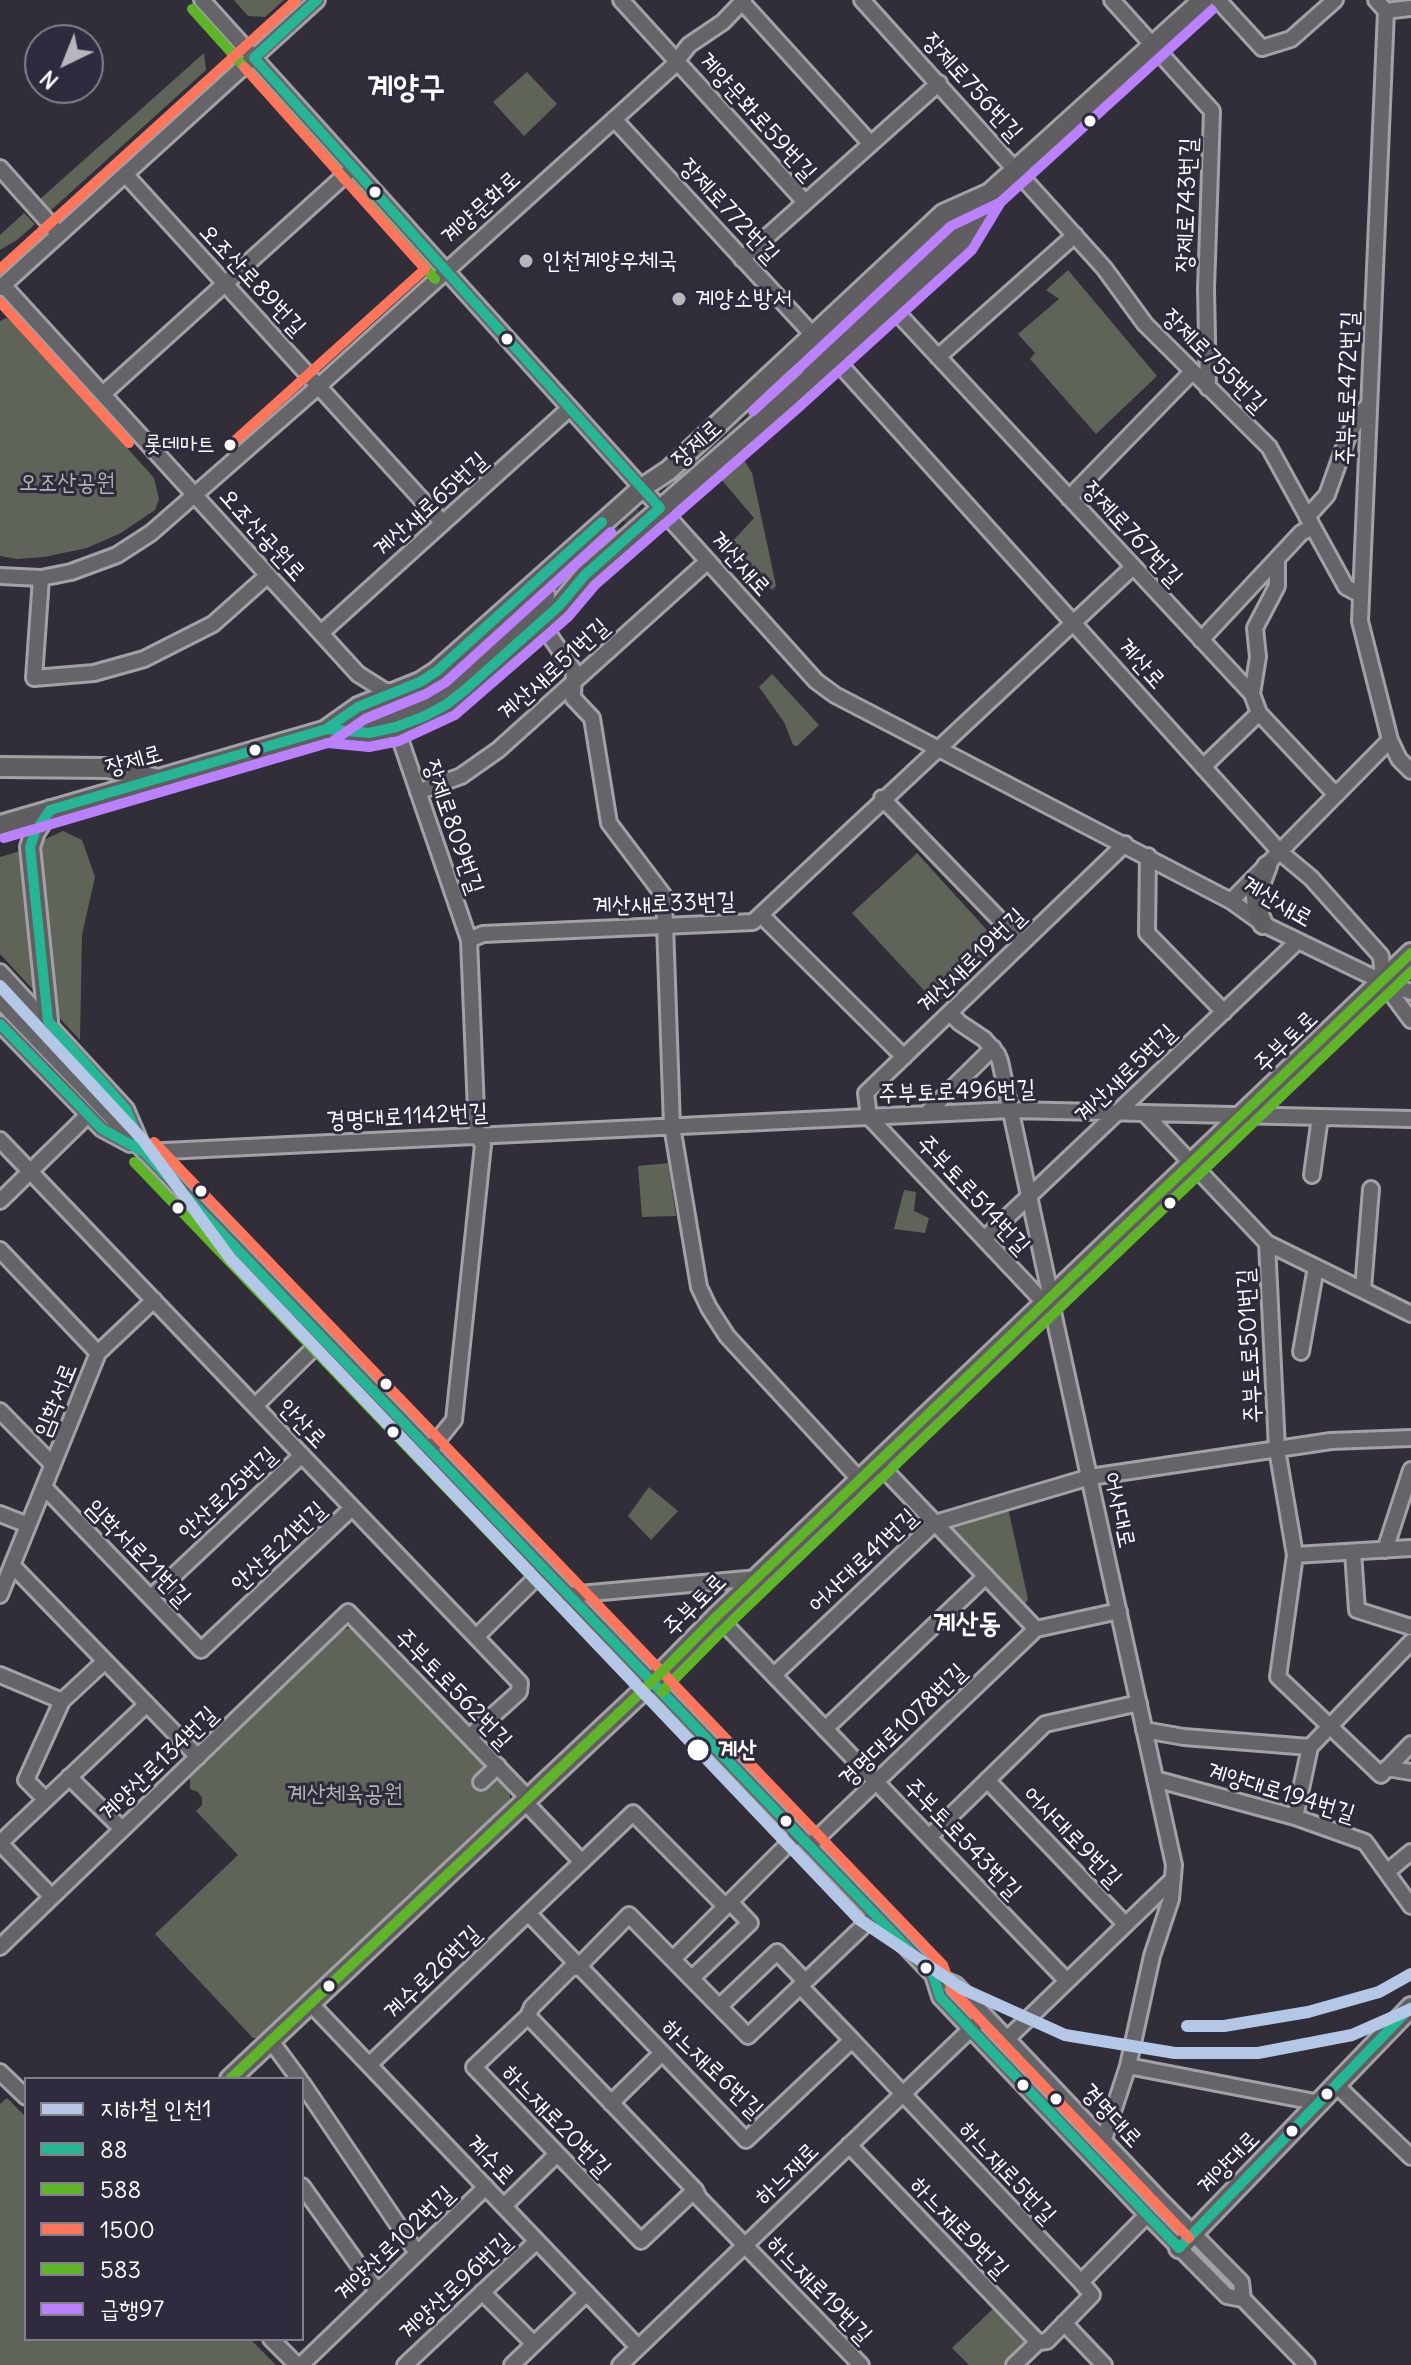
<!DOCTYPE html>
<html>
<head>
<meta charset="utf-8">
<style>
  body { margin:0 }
  #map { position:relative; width:1411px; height:2365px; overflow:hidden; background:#312e39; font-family:Delius,"Poor Story",sans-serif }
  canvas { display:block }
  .legend { position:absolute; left:24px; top:2077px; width:280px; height:264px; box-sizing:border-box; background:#2f2a3d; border:2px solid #827f8b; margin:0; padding:10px 14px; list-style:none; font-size:24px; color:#fff }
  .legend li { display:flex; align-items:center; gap:16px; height:40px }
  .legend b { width:40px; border:2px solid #827f8b }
  .north { position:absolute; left:24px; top:24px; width:80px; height:80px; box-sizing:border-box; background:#2f2a3d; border:2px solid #827f8b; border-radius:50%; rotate:223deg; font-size:22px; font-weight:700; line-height:32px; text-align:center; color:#fff }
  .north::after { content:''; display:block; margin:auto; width:28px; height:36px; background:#b7b6ba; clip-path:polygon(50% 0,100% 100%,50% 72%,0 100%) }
</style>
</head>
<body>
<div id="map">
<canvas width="1411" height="2365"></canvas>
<ul class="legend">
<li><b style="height:10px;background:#b4c7e7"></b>지하철 인천1</li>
<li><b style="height:10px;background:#26b696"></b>88</li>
<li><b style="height:10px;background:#5fb42a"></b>588</li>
<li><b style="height:10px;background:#fd765c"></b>1500</li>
<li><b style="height:10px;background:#5fb42a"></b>583</li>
<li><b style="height:10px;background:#bb81fd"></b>급행97</li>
</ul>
<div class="north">N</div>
</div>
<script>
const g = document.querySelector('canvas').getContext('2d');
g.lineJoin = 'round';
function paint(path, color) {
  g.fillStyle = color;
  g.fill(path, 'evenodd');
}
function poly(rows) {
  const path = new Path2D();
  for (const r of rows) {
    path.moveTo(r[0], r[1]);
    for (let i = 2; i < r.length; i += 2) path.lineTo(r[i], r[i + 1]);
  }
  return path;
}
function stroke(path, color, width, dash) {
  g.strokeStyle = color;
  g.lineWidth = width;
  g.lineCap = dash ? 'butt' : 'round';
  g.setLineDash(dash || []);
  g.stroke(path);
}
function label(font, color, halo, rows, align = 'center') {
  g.font = font + ' Delius,"Poor Story",sans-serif';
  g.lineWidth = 6;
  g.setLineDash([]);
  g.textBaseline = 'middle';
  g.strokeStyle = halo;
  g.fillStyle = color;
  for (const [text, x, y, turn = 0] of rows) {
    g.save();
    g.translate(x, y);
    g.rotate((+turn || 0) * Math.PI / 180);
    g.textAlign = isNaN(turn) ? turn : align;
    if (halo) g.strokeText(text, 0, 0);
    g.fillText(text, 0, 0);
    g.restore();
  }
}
const green = poly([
  [234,0,284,0,265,17,248,16],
  [204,53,206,70,49,212,39,200],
  [527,72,557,104,524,136,493,102],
  [24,213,35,224,17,240,0,250,0,235],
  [1068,270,1157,376,1096,434,1030,359,1035,353,1018,334,1059,299,1046,290],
  [6,318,16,323,154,478,159,499,155,510,121,533,87,548,44,557,17,559,0,556,0,321],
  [742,457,752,473,776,586,772,590,731,543,754,518,720,478],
  [772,674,819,725,797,746,793,745,784,722,759,687],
  [63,831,82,840,95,877,82,935,80,1040,0,954,0,857,20,851],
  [917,853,995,939,989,945,994,951,941,1000,936,995,932,999,852,913],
  [668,1163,676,1216,642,1217,638,1166],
  [904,1190,916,1192,914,1211,929,1218,925,1233,894,1229],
  [649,1487,678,1511,651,1540,628,1516],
  [1008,1508,1028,1599,1025,1604,1021,1604,946,1526],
  [349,1628,354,1630,510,1790,510,1801,262,2037,253,2038,155,1934,238,1855,196,1811,202,1805,202,1798,198,1792,190,1789,190,1778,343,1630],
  [7,2098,26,2117,26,2339,250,2339,276,2365,0,2365,0,2104],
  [995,2307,1029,2343,1006,2365,969,2365,952,2348]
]);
const majorTunnel = poly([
  [545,595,802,363]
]);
const minor = poly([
  [202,0,816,681,835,695,1231,901,1263,924,1383,982,1411,992],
  [621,0,805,202],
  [862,0,1104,268,1145,324,1269,447,1346,587,1361,595],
  [1112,0,1212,111,1206,289,1208,388],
  [1218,0,1262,48,1291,39,1335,0],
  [1376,0,1386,11,1360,621,1390,740,1399,759,1411,771],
  [742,2,871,144],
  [1385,11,1411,8],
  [614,119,812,334],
  [0,168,59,234],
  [125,174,443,523],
  [742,259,939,83],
  [3,285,358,674,385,691,398,691],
  [0,288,317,0],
  [890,305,1252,694,1259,713,1336,795],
  [833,357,1281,853,1311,878,1381,956,1383,982,1411,1020],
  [938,357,1075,235],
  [103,394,353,168],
  [1069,498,1192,372],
  [1307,517,1327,495,1348,436,1362,412,1369,405],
  [0,576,41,578,71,572,117,555,151,533,320,385,671,68,689,45,723,22,744,0],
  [41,578,34,678,94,673,144,659,213,624,268,575],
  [541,623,574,671,573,698,592,718,609,823,664,896,672,1126,699,1287,709,1308,727,1336,860,1480],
  [321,633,570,408],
  [1201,640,1301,533,1312,527],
  [1252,694,1258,657,1255,628,1277,586,1277,559],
  [396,727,469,940,477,1135,483,1145,454,1420,429,1451],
  [1203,767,1259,713],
  [418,792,461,776,498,750,708,561],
  [882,798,1022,943],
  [1148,856,1147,933,1224,1012],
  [1231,901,1390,740],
  [762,916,904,1057],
  [469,940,483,934,753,922,1133,567],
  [0,972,126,1109,141,1144],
  [0,1001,933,1975,956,1985,1161,2201,1241,2282,1243,2299],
  [950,1013,960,1023,984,1039,997,1054,1000,1061,1051,1298],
  [0,1024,102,1129,130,1144],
  [1144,1113,1267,1243,1277,1449,1295,1555,1278,1677,1381,1775,1411,1744],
  [926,1114,993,1048],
  [0,1140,520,1683,519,1692,469,1737],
  [144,1152,1011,1110,1411,1119],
  [1312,1175,1320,1117],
  [0,1201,88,1115],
  [984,1239,1298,941],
  [1267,1243,1411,1314],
  [0,1250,98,1353,0,1595],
  [1363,1289,1371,1189],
  [1301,1352,1316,1267],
  [98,1353,154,1300],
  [255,1406,323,1339],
  [0,1411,53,1465],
  [878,1463,1036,1629],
  [44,1487,201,1650,352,1508],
  [0,1514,28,1525],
  [1385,1550,1411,1470],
  [1353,1552,1357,1610,1411,1627],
  [1295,1555,1411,1548],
  [12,1565,198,1757],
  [568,1595,758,1578],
  [151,1597,302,1455],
  [717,1616,1066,1980],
  [476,1637,544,1570],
  [0,1675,62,1701],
  [774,1675,935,1523,1090,1477,1331,1441,1411,1438],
  [825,1729,986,1576],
  [1144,1730,1184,1737,1310,1747],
  [1387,1768,1411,1772],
  [69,1777,122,1829],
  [1155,1779,1295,1817,1365,1842,1411,1906],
  [987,1780,1125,1924],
  [481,1782,498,1766],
  [45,1799,26,1780,62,1701,105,1661],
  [1295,1817,1310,1747,1411,1642],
  [929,1837,1045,1724,1139,1703],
  [0,1843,147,1704],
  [0,1843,52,1897],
  [809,1846,1036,1629,1119,1611],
  [1387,1872,1411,1852],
  [528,1913,746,2140,852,2040,1081,2282],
  [0,1947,348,1612,525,1795,526,1803,582,1862],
  [673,1959,798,1834],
  [933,1975,940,1997,1147,2215,1227,2296,1243,2299,1307,2365],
  [692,1978,750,1923,730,1902],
  [800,1986,852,2040],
  [310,2003,638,2347],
  [720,2006,777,1952,805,1981],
  [528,2016,532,2007,570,1969,578,1967,629,1915,748,2036,875,1915],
  [1007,2039,1173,1879],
  [271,2041,299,2079],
  [369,2065,633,1813,725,1906],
  [1128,2066,1320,2103],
  [0,2072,26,2097],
  [302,2083,417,2253],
  [1336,2085,1411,2157],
  [611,2103,662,2053],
  [1104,2139,1128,2066,1152,1956,1171,1899,1174,1865,1053,1312,869,1117,866,1093,1125,844],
  [849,2145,1038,2342],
  [302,2186,377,2291],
  [695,2190,641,2241,474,2067,528,2016,695,2190,699,2198,861,2365],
  [504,2206,557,2154],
  [482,2292,534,2344],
  [1064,2323,1104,2365],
  [271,2339,297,2365],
  [301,2365,486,2187],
  [405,2365,537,2241],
  [512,2365,587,2293],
  [620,2365,976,2024],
  [1014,2365,1038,2342,1047,2341,1092,2295,1081,2282,1147,2215]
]);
const major = poly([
  [802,363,1203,0],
  [327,729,369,733,396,727,447,704,466,689,559,606,585,575,789,397,963,240,990,193],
  [327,729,358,707,420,682,437,671,642,488,669,470,943,214,990,193],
  [0,767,107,768,154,778],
  [0,825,382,714,419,699,447,683,545,595],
  [1263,924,1257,910,1256,895,1267,866],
  [48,1021,30,847,35,832,50,810],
  [230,2079,652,1682,717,1616,1411,953],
  [1179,2248,1411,2007]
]);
const bus1 = poly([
  [254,58,317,0],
  [326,729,358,707,420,682,437,671,602,522],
  [50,810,35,832,30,847,48,1021,126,1109,144,1152,933,1975,940,1997,1179,2248,1411,2007],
  [50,810,327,729,369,733,396,727,425,716,447,704,466,689,559,606,585,575,660,508,254,58],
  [0,1024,102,1129,144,1152,151,1159]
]);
const bus2 = poly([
  [192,9,435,279],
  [134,1162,642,1692],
  [662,1692,727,1626,1411,972]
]);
const bus3 = poly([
  [0,269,296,0],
  [0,302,129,443],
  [230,445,425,269,244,67],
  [154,1142,943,1965,952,1990,1189,2238]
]);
const bus4 = poly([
  [230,2079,652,1682,717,1616,1411,953]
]);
const bus5 = poly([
  [753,411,951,226,999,203],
  [333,741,365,719,426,694,446,682,611,532],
  [4,838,328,743,369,747,399,741,455,715,568,617,595,585,798,408,972,250,1001,202,1212,10]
]);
const metro1 = poly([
  [0,986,143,1140,230,1258,860,1920,963,1989,1065,2035,1175,2053,1258,2053,1352,2035,1411,2009],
  [1187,2026,1224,2026,1308,2012,1379,1992,1411,1974]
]);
const markers = [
  [1090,121,7,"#fff"],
  [375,192,7,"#fff"],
  [526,261,8,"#b7b6ba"],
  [679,299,8,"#b7b6ba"],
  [507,339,7,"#fff"],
  [230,445,7,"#fff"],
  [255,750,7,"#fff"],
  [201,1191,7,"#fff"],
  [1170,1203,7,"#fff"],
  [178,1208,7,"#fff"],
  [386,1384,7,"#fff"],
  [393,1432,7,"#fff"],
  [698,1750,12,"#fff"],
  [786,1821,7,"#fff"],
  [926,1968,7,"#fff"],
  [329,1986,7,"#fff"],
  [1023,2085,7,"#fff"],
  [1327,2094,7,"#fff"],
  [1056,2099,7,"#fff"],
  [1292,2131,7,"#fff"]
];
const busNames = [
  ["롯데마트",215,445]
];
const streetNames = [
  ["장제로756번길",972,87,48],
  ["계양문화로59번길",757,117,48],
  ["장제로743번길",1187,205,-88],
  ["계양문화로",481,208,-42],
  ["장제로772번길",729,211,47],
  ["오조산로89번길",252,280,47],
  ["장제로755번길",1214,361,45],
  ["주부토로472번길",1348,388,-88],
  ["장제로",697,444,-42],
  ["계산새로65번길",431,505,-42],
  ["장제로767번길",1132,534,47],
  ["오조산공원로",262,535,48],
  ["계산새로",740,564,48],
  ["계산로",1141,664,48],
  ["계산새로51번길",554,670,-42],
  ["장제로",134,761,-16],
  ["장제로809번길",453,827,71],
  ["계산새로",1277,902,30],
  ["계산새로33번길",664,904,-2],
  ["계산새로19번길",972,961,-44],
  ["주부토로",1286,1042,-44],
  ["계산새로5번길",1126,1074,-44],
  ["주부토로496번길",957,1092,-2],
  ["경명대로1142번길",407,1117,-3],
  ["주부토로514번길",973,1195,47],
  ["주부토로501번길",1250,1346,-93],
  ["임학서로",56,1400,-68],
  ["안산로",302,1424,46],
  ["안산로25번길",228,1494,-43],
  ["어사대로",1119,1510,78],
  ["안산로21번길",279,1547,-43],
  ["임학서로21번길",138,1553,46],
  ["어사대로41번길",863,1561,-43],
  ["주부토로",695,1605,-45],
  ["주부토로562번길",453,1689,46],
  ["경명대로1078번길",903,1726,-44],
  ["계양산로134번길",159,1764,-44],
  ["계양대로194번길",1281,1793,17],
  ["어사대로9번길",1072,1837,46],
  ["주부토로543번길",962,1839,46],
  ["계수로26번길",433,1973,-44],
  ["하느재로6번길",712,2069,44],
  ["경명대로",1111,2116,47],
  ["하느재로20번길",556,2121,46],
  ["계수로",490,2160,46],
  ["계양대로",1229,2163,-46],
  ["하느재로5번길",1007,2173,47],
  ["하느재로",787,2174,-44],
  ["하느재로9번길",959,2228,46],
  ["계양산로102번길",395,2244,-44],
  ["계양산로96번길",456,2287,-43],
  ["하느재로19번길",819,2290,46]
];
const poiNames = [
  ["인천계양우체국",542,261],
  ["계양소방서",695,299]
];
const parkNames = [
  ["오조산공원",67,483],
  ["계산체육공원",345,1794]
];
const stopNames = [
  ["계산",718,1750]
];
const quarterNames = [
  ["계산동",967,1624]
];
const districtNames = [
  ["계양구",406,88]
];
paint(green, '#5f6459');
stroke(majorTunnel, '#46434d', 18, [18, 9]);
stroke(minor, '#a2a1a6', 20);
stroke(major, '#a2a1a6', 24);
stroke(minor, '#656469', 14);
stroke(major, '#615e61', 18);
stroke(bus1, '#26b696', 10);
stroke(bus2, '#5fb42a', 10);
stroke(bus3, '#fd765c', 10);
stroke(bus4, '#5fb42a', 10);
stroke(bus5, '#bb81fd', 10);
stroke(metro1, '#b4c7e7', 12);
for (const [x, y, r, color] of markers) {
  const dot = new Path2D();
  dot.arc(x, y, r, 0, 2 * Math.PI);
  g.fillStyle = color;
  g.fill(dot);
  stroke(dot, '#2f2a3d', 3);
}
label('22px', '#fff', '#2f2a3d', busNames, 'right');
label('24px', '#fff', '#2f2a3d', streetNames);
label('24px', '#fff', '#2f2a3d', poiNames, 'left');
label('24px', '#b2b6ae', '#2f2a3d', parkNames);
label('bold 24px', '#fff', '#2f2a3d', stopNames, 'left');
label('bold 28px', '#fff', '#2f2a3d', quarterNames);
label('bold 32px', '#fff', '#2f2a3d', districtNames);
</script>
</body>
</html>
